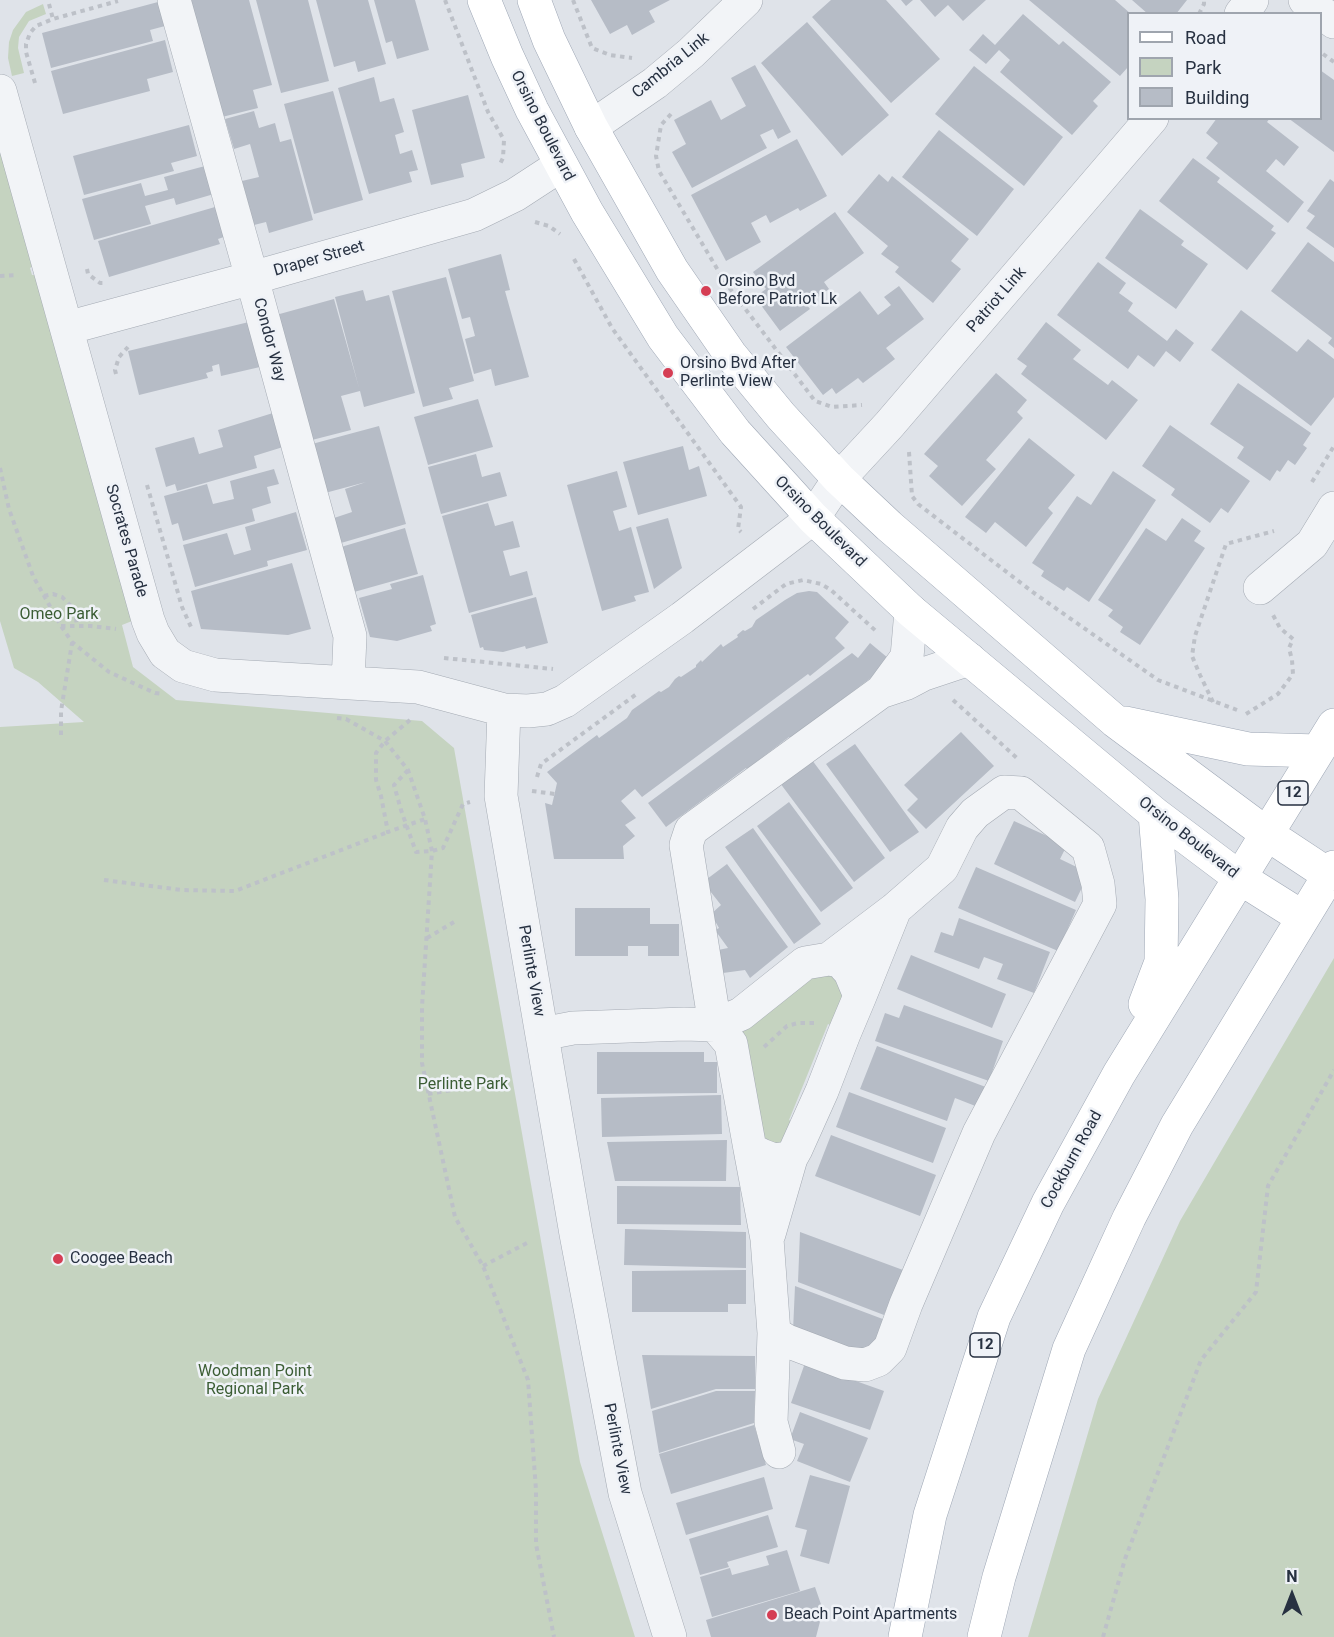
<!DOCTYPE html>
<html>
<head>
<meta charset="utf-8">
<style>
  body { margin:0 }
  #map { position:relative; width:1334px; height:1637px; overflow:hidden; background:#dfe3e9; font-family:Roboto,sans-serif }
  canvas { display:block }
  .legend { position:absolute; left:1127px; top:12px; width:195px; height:108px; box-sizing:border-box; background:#eff2f7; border:2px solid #9fa5ae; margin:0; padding:8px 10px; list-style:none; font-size:18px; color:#273141 }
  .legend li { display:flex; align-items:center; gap:12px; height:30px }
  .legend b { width:30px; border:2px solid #9fa5ae }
  .north { position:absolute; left:1262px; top:1565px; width:60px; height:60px; -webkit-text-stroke:4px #eff2f7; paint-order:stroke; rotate:0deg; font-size:16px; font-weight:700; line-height:24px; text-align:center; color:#273141 }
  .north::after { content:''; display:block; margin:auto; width:21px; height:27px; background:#273141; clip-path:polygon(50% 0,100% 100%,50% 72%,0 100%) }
</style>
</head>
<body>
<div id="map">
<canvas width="1334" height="1637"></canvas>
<ul class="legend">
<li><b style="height:8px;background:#fff"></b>Road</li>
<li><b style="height:16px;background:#c5d3c0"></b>Park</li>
<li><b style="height:16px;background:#b6bcc6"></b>Building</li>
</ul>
<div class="north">N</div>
</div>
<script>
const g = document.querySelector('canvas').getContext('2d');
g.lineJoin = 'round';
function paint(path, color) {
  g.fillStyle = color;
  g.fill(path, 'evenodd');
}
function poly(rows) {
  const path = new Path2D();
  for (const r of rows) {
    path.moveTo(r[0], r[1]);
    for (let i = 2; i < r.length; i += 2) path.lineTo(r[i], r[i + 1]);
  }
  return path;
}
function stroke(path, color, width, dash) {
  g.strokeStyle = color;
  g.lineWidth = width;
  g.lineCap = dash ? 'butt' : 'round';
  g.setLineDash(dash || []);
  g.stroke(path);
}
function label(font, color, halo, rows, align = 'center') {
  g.font = font + ' Roboto,sans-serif';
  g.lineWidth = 5;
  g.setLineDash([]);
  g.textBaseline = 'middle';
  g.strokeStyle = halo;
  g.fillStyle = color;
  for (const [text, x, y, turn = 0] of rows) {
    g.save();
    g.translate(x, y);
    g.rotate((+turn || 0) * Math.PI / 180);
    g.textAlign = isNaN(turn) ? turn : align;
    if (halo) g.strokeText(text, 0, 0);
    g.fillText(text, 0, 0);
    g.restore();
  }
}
const green = poly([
  [43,4,46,14,29,21,19,37,18,48,24,73,12,76,8,58,9,42,13,30,26,12],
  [0,145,33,266,30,268,32,275,36,275,132,621,122,625,133,667,176,700,422,721,454,748,580,1462,635,1637,0,1637,0,727,84,722,38,682,14,668,0,621],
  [1334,958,1334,1637,1028,1637,1098,1399,1180,1221],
  [816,969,845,979,840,1029,828,1024,789,1120,799,1125,792,1142,764,1145,742,1034,746,1024]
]);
const building = poly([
  [191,0,249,0,272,85,253,90,258,108,222,117],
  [256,0,308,0,329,81,281,93],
  [316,0,368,0,386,64,358,72,355,61,334,67],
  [374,0,415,0,429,50,397,59,392,41,386,43],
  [591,0,670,0,649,11,655,22,632,35,627,25,610,34],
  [831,0,886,0,940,59,891,103,812,17],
  [901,0,913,0,906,6],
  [920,0,986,0,963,21,948,5,935,17],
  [1029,0,1115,0,1131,14,1128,14,1128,67,1120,76],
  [1132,0,1187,0,1176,14,1148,14],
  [158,2,165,26,150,30,153,41,51,68,42,33],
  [1023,14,1059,45,1063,41,1111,82,1093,101,1098,106,1072,135,1000,72,1010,60,999,50,986,64,969,50,983,34,995,45],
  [807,22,889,115,842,156,761,63],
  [165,40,173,72,147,79,150,91,63,114,51,71],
  [755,65,791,132,778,139,773,129,760,135,767,148,692,188,672,152,686,144,674,120,711,100,721,120,746,106,731,78],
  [974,66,1063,137,1024,186,935,114],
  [1320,70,1334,80,1334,152,1288,118,1320,118],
  [374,77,380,102,394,98,404,132,395,135,400,154,412,150,418,170,409,172,412,182,369,194,338,88],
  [333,91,363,200,314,214,284,104],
  [468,95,485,158,461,164,464,177,431,185,412,110],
  [254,111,259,128,275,123,280,142,291,139,313,220,269,233,266,222,254,225,242,181,259,177,250,144,234,149,225,119],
  [1217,118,1270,118,1267,122,1299,147,1284,166,1276,159,1266,171,1304,202,1288,223,1206,158,1218,143,1206,133],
  [189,125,197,156,171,163,174,171,84,195,73,156],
  [939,130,1014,189,977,236,902,177],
  [797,139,827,196,800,211,798,208,770,223,766,215,751,223,761,242,726,261,691,195],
  [1193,158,1220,178,1217,182,1274,226,1271,230,1276,233,1247,270,1159,201],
  [205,166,214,194,176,205,174,198,145,206,151,224,94,240,82,199,141,183,145,196,168,190,164,177],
  [879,174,888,182,892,176,969,239,951,261,961,269,933,303,895,272,899,267,881,254,888,246,847,212],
  [1330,179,1334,182,1334,248,1306,228,1315,216,1307,211],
  [215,207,224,237,218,239,220,244,109,277,98,241],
  [1140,209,1184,241,1181,245,1208,264,1176,309,1105,258],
  [835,212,864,253,824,282,829,289,807,305,810,309,780,331,755,297,766,289,753,272],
  [1308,242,1334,262,1334,348,1328,343,1332,338,1271,291],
  [501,254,510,290,505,291,529,377,495,386,491,369,474,374,465,339,475,336,470,317,462,319,448,269],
  [1098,262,1126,283,1119,293,1133,303,1128,311,1167,341,1176,329,1194,343,1180,362,1166,351,1154,367,1138,355,1128,369,1057,315],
  [446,277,474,381,449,388,453,399,423,407,392,291],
  [899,286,924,319,886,348,895,359,863,383,858,378,836,394,832,388,823,395,786,347,860,291,878,315,891,305,884,297],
  [363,290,366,301,389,295,415,393,364,407,360,391,341,396,351,430,312,440,276,315,334,299,359,388,335,297],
  [1241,310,1297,352,1308,339,1334,359,1334,397,1311,426,1211,350],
  [249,322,260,367,221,376,219,364,212,366,213,371,206,373,208,378,139,395,128,351],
  [1046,322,1081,350,1073,359,1108,385,1112,380,1138,400,1106,440,1021,374,1027,366,1017,359],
  [996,373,1027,400,1017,412,1023,418,986,460,996,469,962,506,929,476,938,466,924,454],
  [1238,383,1311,433,1303,445,1307,448,1295,465,1288,460,1280,472,1277,470,1270,481,1237,458,1244,447,1210,424],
  [478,399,493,447,428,465,414,417],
  [273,413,283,447,254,456,257,468,177,491,175,484,166,487,155,448,194,437,199,454,223,447,218,430],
  [1170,425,1250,481,1228,513,1221,508,1210,523,1171,495,1175,489,1142,466],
  [379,426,406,524,341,543,334,518,352,512,345,489,366,482,325,493,312,444],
  [1029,438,1075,475,1048,508,1053,513,1026,547,995,522,986,533,965,517],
  [683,446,689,470,699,466,707,496,638,515,623,462],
  [476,454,482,477,500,472,507,496,441,514,428,467],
  [274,469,279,484,267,487,271,503,252,509,255,521,183,541,178,523,172,525,164,496,207,484,213,504,234,499,230,481],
  [617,471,627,507,613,511,619,531,631,527,649,592,634,596,636,601,602,611,567,485],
  [1113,471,1156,500,1089,602,1067,587,1064,591,1041,576,1044,571,1032,563,1077,496,1091,505],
  [488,503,495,526,513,521,520,547,503,551,510,576,527,571,533,595,469,613,442,516],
  [296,512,307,550,267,561,268,566,195,587,183,545,227,533,234,555,251,550,245,527],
  [668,518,682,568,654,589,636,527],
  [1182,518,1201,531,1194,541,1205,548,1140,645,1120,632,1123,627,1108,616,1113,610,1098,600,1146,528,1166,541],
  [405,528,418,574,354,592,341,547],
  [292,563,311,629,288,635,201,629,191,591],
  [423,575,436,624,430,626,432,631,397,641,370,637,359,598,392,589,390,584],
  [809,591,817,592,849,622,835,638,845,648,810,676,808,674,642,797,635,789,621,801,636,818,625,825,635,836,623,846,624,859,554,859,545,803,552,805,557,783,547,772,597,735,599,738,627,718,632,710,659,691,661,692,669,687,675,679,679,676,681,677,696,667,696,665,701,660,702,662,721,644,723,647,738,637,737,635,743,630,745,631,752,627,756,620,785,600,797,593],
  [536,597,548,643,526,649,525,646,503,652,484,650,483,647,480,648,471,615],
  [870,643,888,658,876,674,791,738,789,737,747,769,746,768,666,827,648,803,852,653,858,658],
  [961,732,994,766,926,829,907,810,918,799,904,785],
  [855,744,919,832,890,852,826,764],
  [812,760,885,858,854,882,780,783],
  [789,802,853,888,821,912,757,826],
  [1014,821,1067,845,1060,859,1089,873,1075,902,994,864],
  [753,828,821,924,794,944,725,847],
  [727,864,788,947,750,978,745,970,723,973,718,950,728,948,715,930,719,928,711,914,721,905,703,882],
  [976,867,1076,910,1058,951,958,908],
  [575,908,650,908,650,924,679,924,679,956,648,956,648,946,628,946,628,956,575,956],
  [959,918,1050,952,1034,993,997,979,1003,964,984,957,979,969,934,952,941,932,953,936],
  [911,955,1006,994,992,1028,897,989],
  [904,1005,1003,1041,989,1081,875,1041,885,1013,899,1018],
  [877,1046,991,1089,983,1109,955,1098,947,1121,860,1089],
  [597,1052,704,1052,704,1062,717,1062,717,1093,597,1094],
  [849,1092,946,1128,933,1163,836,1127],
  [721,1095,722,1134,602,1137,601,1098],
  [831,1135,936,1175,920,1216,815,1176],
  [727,1140,726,1181,615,1181,607,1142],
  [617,1186,740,1187,741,1225,617,1224],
  [625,1229,746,1232,746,1268,624,1265],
  [800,1232,903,1270,884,1315,798,1282],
  [746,1270,746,1304,728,1304,728,1312,632,1312,632,1271],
  [795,1286,888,1321,874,1354,860,1358,793,1331],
  [642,1355,755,1356,755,1389,716,1389,651,1409],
  [805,1363,884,1391,870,1430,791,1403],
  [716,1391,755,1391,754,1423,659,1453,652,1411],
  [800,1412,868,1438,850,1482,797,1461,804,1444,790,1439],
  [754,1425,766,1465,671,1494,659,1454],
  [810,1475,850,1486,829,1564,800,1556,807,1530,795,1527],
  [764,1477,773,1509,686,1535,676,1503],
  [768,1515,778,1547,727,1562,729,1567,700,1575,689,1539],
  [787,1550,800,1591,712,1617,700,1577,730,1568,732,1575,769,1565,766,1556],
  [815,1587,823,1610,816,1637,711,1637,706,1620]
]);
const path = poly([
  [445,0,488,112,504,140,503,158,499,166],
  [573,0,592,48,610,55,632,58],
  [49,4,53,19],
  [1199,14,1204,4,1204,0],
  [1323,54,1334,62],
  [35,83,26,52,26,44,30,33,36,26,53,19,118,1],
  [671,114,661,125,656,156,659,171,725,282,815,401,832,407,862,405],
  [535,222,549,226,560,234],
  [574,259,612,328,741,507,738,529,741,532],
  [87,269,88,274,100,283,103,283],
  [0,276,18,275],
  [116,374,115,370,119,357,128,347],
  [909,452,912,496,918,504,1034,593,1158,680,1237,710],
  [0,468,9,509,33,576,61,626,72,642,109,672,155,693,163,694],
  [1312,482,1334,446],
  [147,485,182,607,191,627],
  [44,596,53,594,62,597,75,610,77,626],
  [753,609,786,584,803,580,821,584,831,590,877,632],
  [61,626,91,626,116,629],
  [444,658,553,669],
  [953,700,1018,759],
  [1213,702,1200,675,1192,656,1195,636,1226,544,1274,531],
  [1246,714,1278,694,1293,674,1292,660,1289,648,1293,639,1280,628,1273,615],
  [337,718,346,719,385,741,408,770,425,819,432,851,422,1007,422,1063,455,1217,483,1266,528,1380,536,1490,536,1544,554,1637],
  [410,720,385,741,376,753,376,780,381,796,388,832,425,819],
  [61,735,61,711,72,643],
  [408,770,394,785,401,810,416,852,432,851,443,848,463,804,470,802],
  [537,777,541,764,638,693],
  [532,791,555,794],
  [104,880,182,890,235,891,388,832],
  [427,938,454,922],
  [764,1047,787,1026,798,1023,814,1023],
  [428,1094,470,1087],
  [483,1266,527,1243],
  [1103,1637,1125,1559,1201,1360,1256,1292,1268,1186,1334,1070]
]);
const minor = poly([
  [174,0,252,278,350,636,348,683],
  [1305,0,1334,22],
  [1241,14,1252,0],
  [0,91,148,620,153,633,165,653,183,666,215,675,418,687,504,710,528,711,547,709,565,701,682,618,813,518,839,479,889,425,1152,118],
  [591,127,655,83,691,53,746,0],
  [67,328,252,278,474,215,515,195,561,165],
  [1260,588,1312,544,1334,508],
  [883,691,907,683,924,674,969,659],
  [504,710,501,796,576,1234,625,1493,670,1637],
  [829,959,840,961,850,972,860,996,844,1034,822,1091,796,1149,791,1158,774,1160,761,1155,750,1149,731,1044,715,1025,741,1014,805,963,829,959],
  [860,996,895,909],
  [542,1034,573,1028,602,1027,684,1024,715,1025,686,845,691,830,882,691,907,657,911,611],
  [750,1149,767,1239,774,1333,771,1422,779,1452],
  [769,1234,791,1158],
  [774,1333,787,1341,845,1363,865,1365,878,1360,890,1348,906,1304,979,1133,1100,904,1098,884,1088,848,1021,793,1004,792,975,813,962,828,942,868,895,909,829,959]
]);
const major = poly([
  [484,0,507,56,532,110,587,212,663,337,735,432,813,518,911,611,1155,814,1240,878,1302,917],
  [534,0,549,40,591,127,672,270,730,354,781,416,839,479,889,526,1115,721,1267,834,1329,875],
  [1125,723,1248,749,1318,751],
  [1145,1004,1161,962,1162,899,1155,814],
  [905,1637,930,1515,994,1317,1048,1203,1119,1074,1334,725],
  [984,1637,999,1577,1069,1349,1106,1268,1129,1218,1177,1125,1334,867]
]);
const markers = [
  [706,291,6,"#d53e54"],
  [668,373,6,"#d53e54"],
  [58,1259,6,"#d53e54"],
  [772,1615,6,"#d53e54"]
];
const shields = [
  [1293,793,30],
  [985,1345,30]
];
const shieldNames = [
  ["12",1293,793],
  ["12",985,1345]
];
const streetNames = [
  ["Cambria Link",671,66,-39],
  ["Orsino Boulevard",542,126,63],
  ["Draper Street",319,259,-16],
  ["Patriot Link",997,300,-49],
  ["Condor Way",269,340,75],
  ["Orsino Boulevard",820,522,45],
  ["Socrates Parade",126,541,74],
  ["Orsino Boulevard",1188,838,38],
  ["Perlinte View",531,971,80],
  ["Cockburn Road",1072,1160,-61],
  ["Perlinte View",617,1449,79]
];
const poiNames = [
  ["Orsino Bvd",718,282],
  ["Before Patriot Lk",718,300],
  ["Orsino Bvd After",680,364],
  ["Perlinte View",680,382],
  ["Coogee Beach",70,1259],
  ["Beach Point Apartments",784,1615]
];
const parkNames = [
  ["Omeo Park",59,615],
  ["Perlinte Park",463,1085],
  ["Woodman Point",255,1372],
  ["Regional Park",255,1390]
];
paint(green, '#c5d3c0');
paint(building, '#b6bcc6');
stroke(minor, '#a4aab3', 34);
stroke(major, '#9ea7b5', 34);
stroke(path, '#bdc1c8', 4, [4.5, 4.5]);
stroke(minor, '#f2f4f7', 33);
stroke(major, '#fff', 33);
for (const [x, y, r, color] of markers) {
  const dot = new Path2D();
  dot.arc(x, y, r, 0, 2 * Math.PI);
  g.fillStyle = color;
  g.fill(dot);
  stroke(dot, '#eff2f7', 2);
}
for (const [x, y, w] of shields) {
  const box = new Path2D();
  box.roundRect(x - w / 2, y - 12, w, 24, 4.5);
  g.fillStyle = '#eff2f7';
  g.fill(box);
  stroke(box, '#273141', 1.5);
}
label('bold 15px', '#273141', null, shieldNames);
label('16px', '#273141', '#eff2f7', streetNames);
label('16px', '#273141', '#eff2f7', poiNames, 'left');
label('16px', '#3b5d34', '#eff2f7', parkNames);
</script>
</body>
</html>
